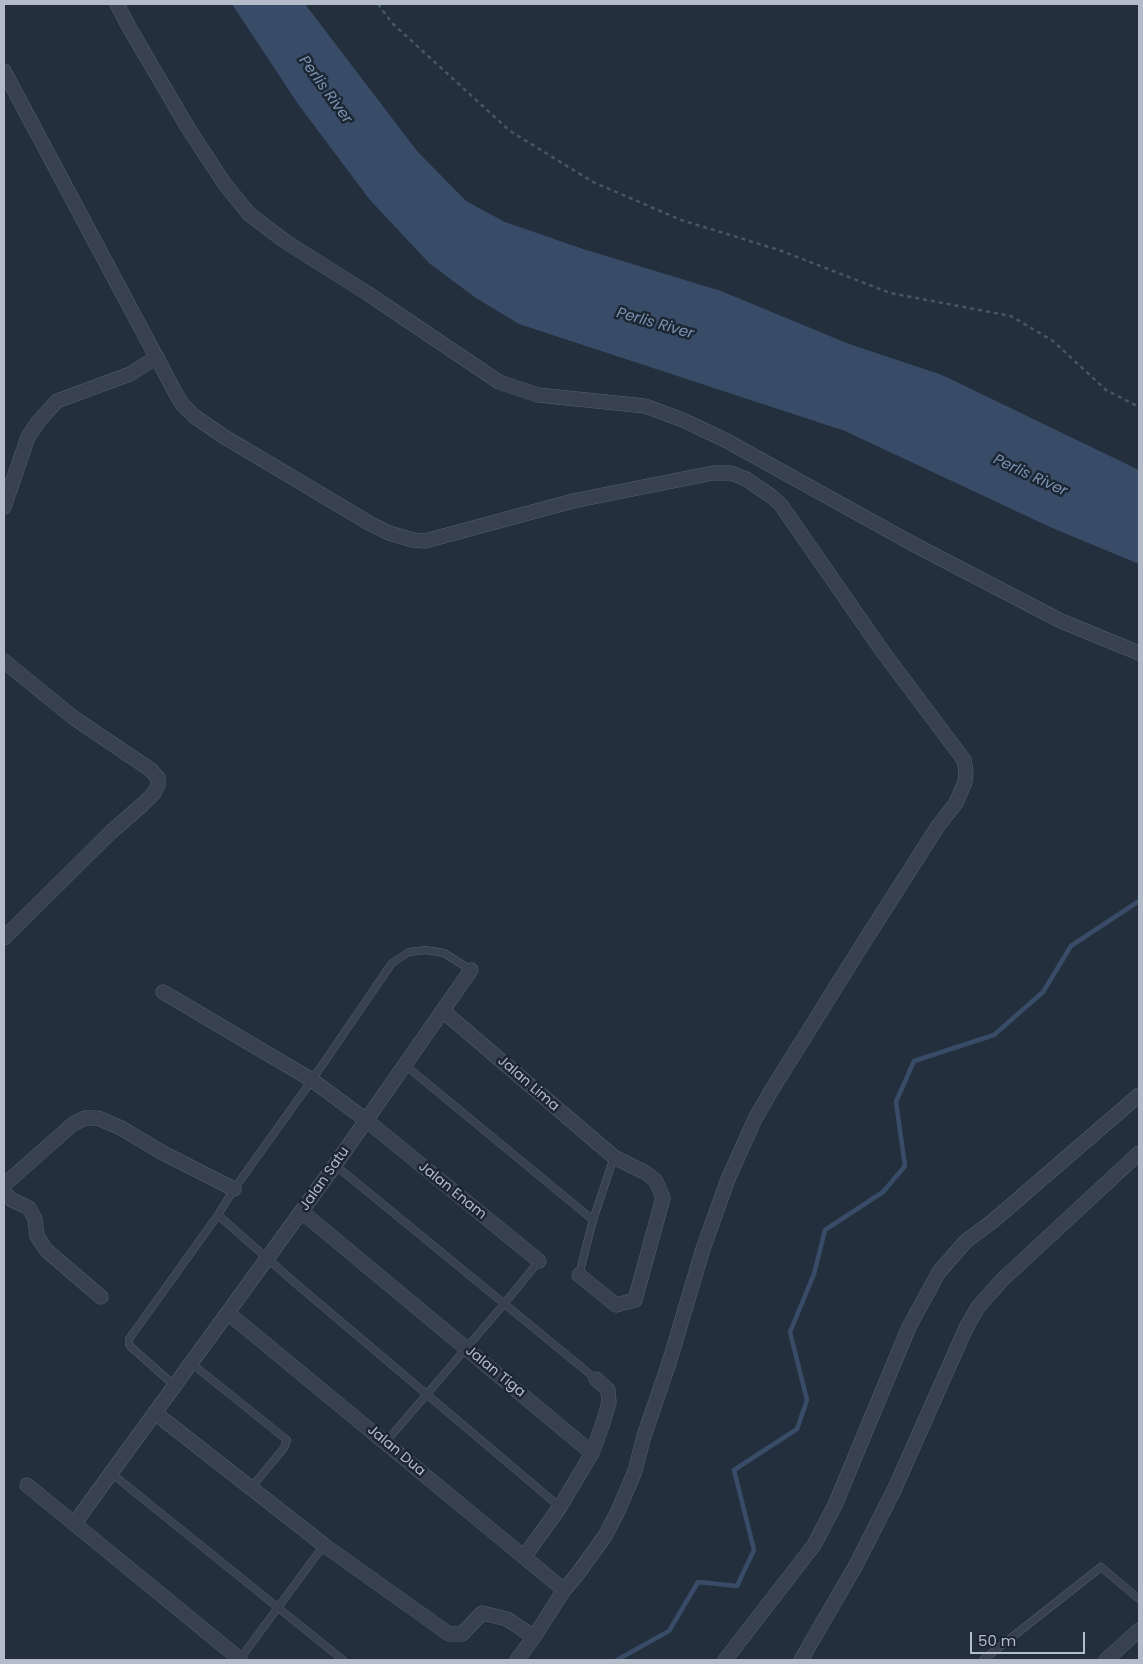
<!DOCTYPE html>
<html>
<head>
<meta charset="utf-8">
<style>
  body { margin:0 }
  #map { position:relative; width:1143px; height:1664px; overflow:hidden; background:#242f3e; font-family:Poppins,sans-serif }
  canvas { display:block }
  .frame { position:absolute; inset:0; border:5px solid #b4bcc9; pointer-events:none }
  .scale { position:absolute; left:970px; top:1632px; width:115px; height:22px; box-sizing:border-box; border:2px solid #b4bcc9; border-top:0; padding-left:6px; font-size:15px; line-height:18px; white-space:nowrap; color:#b4bcc9; -webkit-text-stroke:4px #1d2633; paint-order:stroke }
</style>
</head>
<body>
<div id="map">
<canvas width="1143" height="1664"></canvas>
<div class="frame"></div>
<div class="scale">50 m</div>
</div>
<script>
const g = document.querySelector('canvas').getContext('2d');
g.lineJoin = 'round';
function paint(path, color) {
  g.fillStyle = color;
  g.fill(path, 'evenodd');
}
function poly(rows) {
  const path = new Path2D();
  for (const r of rows) {
    path.moveTo(r[0], r[1]);
    for (let i = 2; i < r.length; i += 2) path.lineTo(r[i], r[i + 1]);
  }
  return path;
}
function stroke(path, color, width, dash) {
  g.strokeStyle = color;
  g.lineWidth = width;
  g.lineCap = dash ? 'butt' : 'round';
  g.setLineDash(dash || []);
  g.stroke(path);
}
function label(font, color, halo, rows, align = 'center') {
  g.font = font + ' Poppins,sans-serif';
  g.lineWidth = 5;
  g.setLineDash([]);
  g.textBaseline = 'middle';
  g.strokeStyle = halo;
  g.fillStyle = color;
  for (const [text, x, y, turn = 0] of rows) {
    g.save();
    g.translate(x, y);
    g.rotate((+turn || 0) * Math.PI / 180);
    g.textAlign = isNaN(turn) ? turn : align;
    if (halo) g.strokeText(text, 0, 0);
    g.fillText(text, 0, 0);
    g.restore();
  }
}
const water = poly([
  [232,4,305,4,417,151,466,201,505,222,583,249,721,291,849,344,942,375,1139,470,1139,564,1050,527,845,431,519,324,476,298,429,263,370,200,298,104]
]);
const stream = poly([
  [617,1660,669,1631,698,1582,737,1586,754,1550,734,1470,797,1429,807,1400,790,1332,814,1274,825,1230,883,1192,905,1166,896,1102,914,1061,994,1035,1043,992,1071,946,1139,901]
]);
const path = poly([
  [378,4,392,23,510,131,593,182,681,220,779,250,890,293,1011,316,1053,341,1106,390,1139,407]
]);
const lane = poly([
  [405,1065,593,1220,579,1275],
  [335,1165,596,1379],
  [218,1215,294,1282,560,1507],
  [593,1220,614,1157],
  [191,1363,287,1440,284,1448,251,1488],
  [175,1386,131,1347,129,1344,129,1339,218,1215,234,1189,312,1080,392,963,409,952,426,950,444,953,471,970],
  [385,1443,504,1304,539,1261],
  [111,1473,343,1660],
  [240,1659,324,1545],
  [983,1660,1101,1567,1139,1599]
]);
const street = poly([
  [117,4,129,27,188,128,224,183,249,214,286,242,367,293,499,382,538,395,645,406,683,420,727,441,913,544,1061,621,1139,653],
  [4,71,175,392,182,404,194,416,223,436,369,523,389,533,413,540,425,541,573,501,713,473,731,473,746,479,771,496,781,505,883,652,964,760,966,772,965,782,956,803,938,826,864,942,771,1091,755,1119,728,1179,703,1249,669,1363,644,1436,635,1471,618,1511,605,1536,576,1576,564,1590,534,1637,517,1660],
  [4,507,28,437,38,422,57,401,130,374,157,357],
  [4,661,74,718,151,770,158,778,158,785,154,793,143,804,111,832,4,938],
  [163,992,312,1080,366,1120,539,1261],
  [443,1011,614,1157,646,1173,656,1181,663,1198,635,1300,616,1305,579,1275],
  [4,1185,73,1124,85,1118,98,1118,121,1128,163,1153,234,1189],
  [4,1193,12,1200,29,1208,35,1219,37,1236,46,1250,101,1297],
  [302,1212,592,1453],
  [228,1313,564,1590],
  [155,1413,324,1545,449,1634,462,1634,482,1613,507,1619,534,1637],
  [27,1485,241,1660],
  [74,1524,335,1165,471,970],
  [524,1557,560,1507,592,1453,603,1423,609,1402,608,1390,596,1379],
  [725,1660,814,1545,835,1505,909,1327,939,1272,966,1241,993,1221,1139,1095],
  [801,1660,856,1565,895,1488,966,1328,978,1307,1002,1280,1139,1153],
  [1106,1660,1139,1630]
]);
const streetNames = [
  ["Jalan Lima",528,1084,41],
  ["Jalan Satu",325,1179,-55],
  ["Jalan Enam",452,1191,39],
  ["Jalan Tiga",495,1372,39],
  ["Jalan Dua",396,1451,40]
];
const waterNames = [
  ["Perlis River",325,90,54],
  ["Perlis River",655,324,16],
  ["Perlis River",1030,476,25]
];
paint(water, '#394c67');
stroke(stream, '#394c67', 4.5);
stroke(lane, '#565f6c', 8);
stroke(street, '#565f6c', 15);
stroke(path, '#44595c', 2.5, [4, 4]);
stroke(lane, '#38414e', 7);
stroke(street, '#38414e', 14);
label('14px', '#b4bcc9', '#1d2633', streetNames);
label('italic 15px', '#7c92b1', '#1d2633', waterNames);
</script>
</body>
</html>
